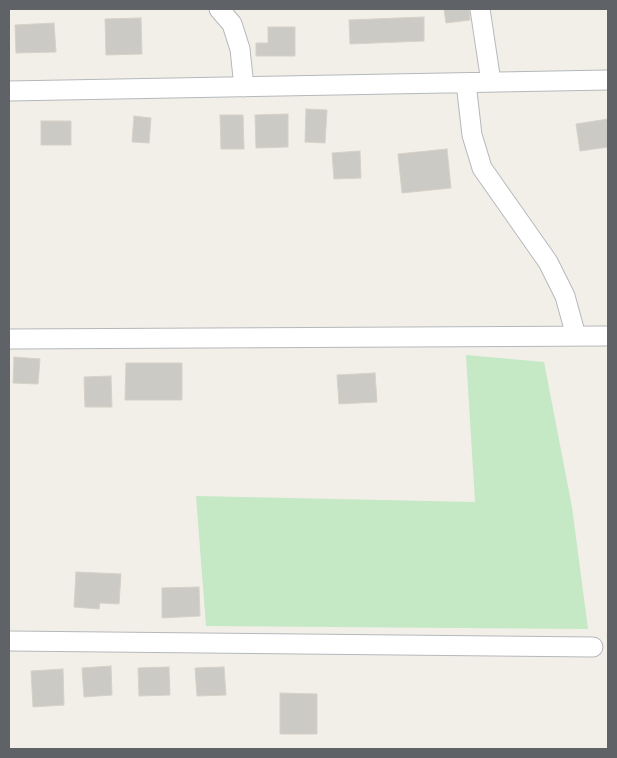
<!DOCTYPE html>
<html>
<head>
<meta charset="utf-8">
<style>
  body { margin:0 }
  #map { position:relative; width:617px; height:758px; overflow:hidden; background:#f1efe8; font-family:Inter,sans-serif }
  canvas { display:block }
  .frame { position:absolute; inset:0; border:10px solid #5f6368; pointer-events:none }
</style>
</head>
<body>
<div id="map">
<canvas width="617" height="758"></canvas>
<div class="frame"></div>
</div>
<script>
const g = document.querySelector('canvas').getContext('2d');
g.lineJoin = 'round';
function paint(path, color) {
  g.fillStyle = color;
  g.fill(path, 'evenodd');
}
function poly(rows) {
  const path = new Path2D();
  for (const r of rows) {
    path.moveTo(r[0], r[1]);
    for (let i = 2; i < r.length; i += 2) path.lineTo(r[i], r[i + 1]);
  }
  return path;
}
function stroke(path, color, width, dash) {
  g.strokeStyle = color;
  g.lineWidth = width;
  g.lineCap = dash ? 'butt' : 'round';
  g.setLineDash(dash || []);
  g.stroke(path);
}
const green = poly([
  [466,355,544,362,572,507,588,629,206,626,196,496,475,502]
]);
const building = poly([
  [444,9,469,9,470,20,446,23,444,9],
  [424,17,424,41,350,44,349,20,424,17],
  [141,18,142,54,106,55,105,19,141,18],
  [54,23,56,52,16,53,15,25,54,23],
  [268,27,295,27,295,56,256,56,256,43,268,43,268,27],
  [306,109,327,110,325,143,305,142,306,109],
  [288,114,288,147,256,148,255,115,288,114],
  [220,115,243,115,244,149,221,149,220,115],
  [134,116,151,118,149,143,132,142,134,116],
  [608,119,608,147,580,151,576,124,608,119],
  [41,121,71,121,71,145,41,145,41,121],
  [447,149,451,188,402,193,398,154,447,149],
  [360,151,361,178,334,179,332,153,360,151],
  [14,357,40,359,38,384,13,383,14,357],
  [126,363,182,363,182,400,125,400,126,363],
  [375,373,377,402,339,404,337,375,375,373],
  [111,376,112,407,85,407,84,377,111,376],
  [76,572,121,574,119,604,100,603,99,609,74,607,76,572],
  [199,587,200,616,162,618,162,588,199,587],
  [111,666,112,695,84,697,82,668,111,666],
  [169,667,170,695,139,696,138,668,169,667],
  [224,667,226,695,197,696,195,668,224,667],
  [63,669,64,705,33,707,31,671,63,669],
  [280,693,317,694,317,734,280,734,280,693]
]);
const minor = poly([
  [219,9,232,24,240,49,244,87],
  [480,9,491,82],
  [466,83,472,135,482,168,548,262,565,296,576,336],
  [9,91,608,80],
  [9,339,608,336],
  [9,641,593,647]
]);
paint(green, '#c5e8c5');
paint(building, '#cccac5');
stroke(building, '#d6d1c6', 1);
stroke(minor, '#b5b8bc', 21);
stroke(minor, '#fff', 19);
</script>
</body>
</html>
